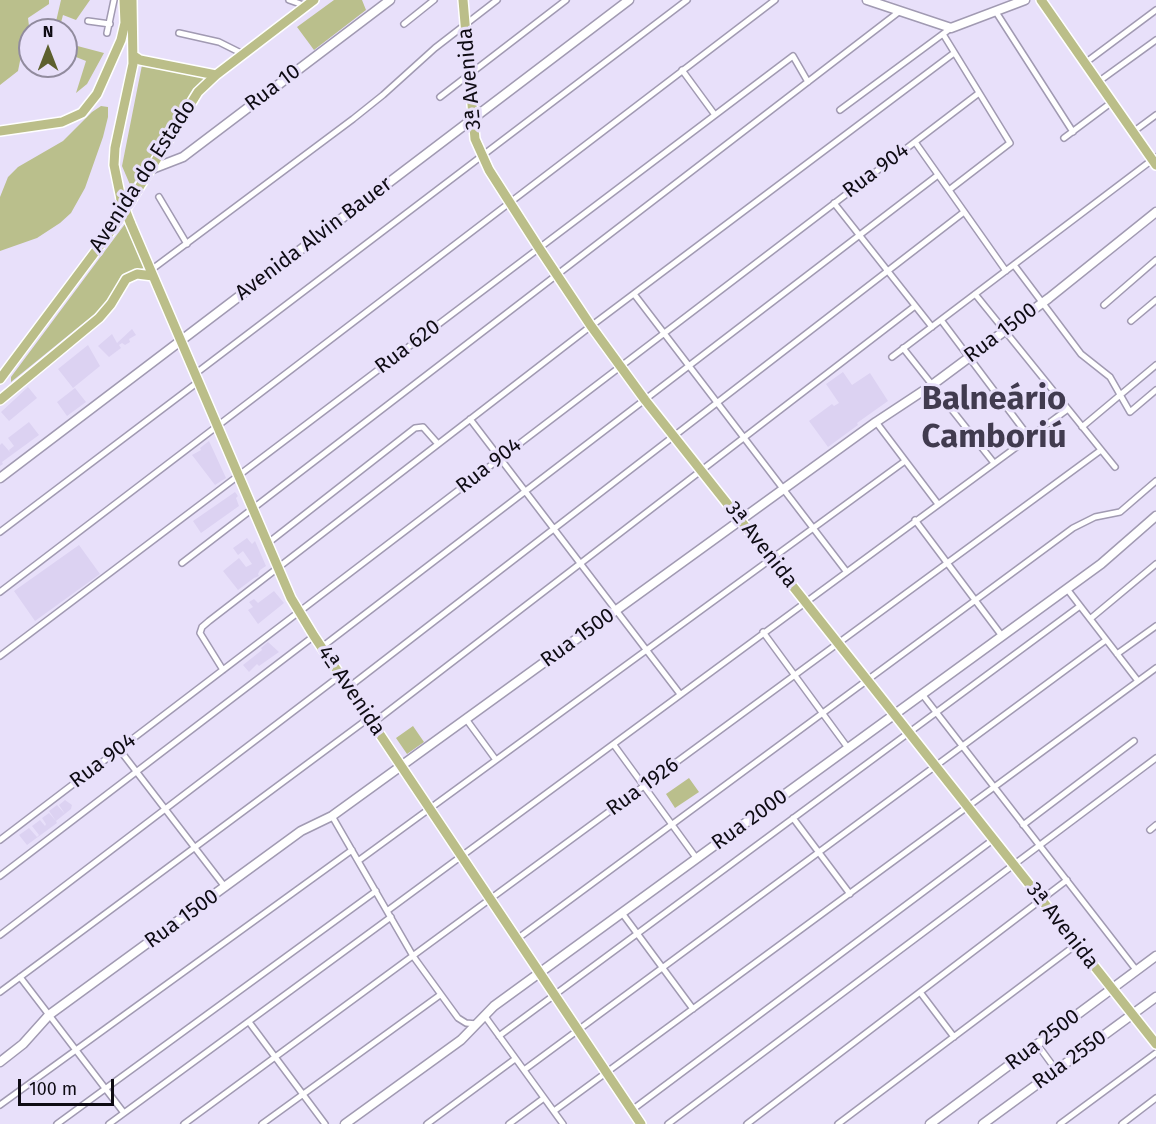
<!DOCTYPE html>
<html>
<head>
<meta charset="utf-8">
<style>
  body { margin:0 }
  #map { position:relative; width:1156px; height:1124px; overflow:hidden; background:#e8e0fa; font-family:"Fira Sans",sans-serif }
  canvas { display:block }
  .north { position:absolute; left:18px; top:18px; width:60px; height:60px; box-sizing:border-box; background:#e8e0fa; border:2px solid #918b9e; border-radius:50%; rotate:0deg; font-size:16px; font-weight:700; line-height:24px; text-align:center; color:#0e0b13 }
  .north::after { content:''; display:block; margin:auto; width:21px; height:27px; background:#5d602e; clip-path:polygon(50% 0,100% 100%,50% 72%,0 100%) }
  .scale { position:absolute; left:18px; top:1079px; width:96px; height:27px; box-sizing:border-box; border:3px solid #0e0b13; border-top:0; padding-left:8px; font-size:18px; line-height:21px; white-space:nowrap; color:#0e0b13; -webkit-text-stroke:4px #e8e0fa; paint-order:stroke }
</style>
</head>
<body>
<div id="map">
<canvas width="1156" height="1124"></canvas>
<div class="north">N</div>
<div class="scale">100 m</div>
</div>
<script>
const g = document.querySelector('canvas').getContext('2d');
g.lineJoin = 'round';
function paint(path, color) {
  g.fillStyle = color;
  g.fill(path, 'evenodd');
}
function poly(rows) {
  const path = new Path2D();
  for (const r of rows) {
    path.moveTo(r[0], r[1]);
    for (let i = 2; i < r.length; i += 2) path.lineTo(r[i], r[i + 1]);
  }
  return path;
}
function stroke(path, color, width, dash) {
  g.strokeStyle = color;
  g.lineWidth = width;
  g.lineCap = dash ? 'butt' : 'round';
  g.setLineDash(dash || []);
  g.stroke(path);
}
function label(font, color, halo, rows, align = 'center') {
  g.font = font + ' "Fira Sans",sans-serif';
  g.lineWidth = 6;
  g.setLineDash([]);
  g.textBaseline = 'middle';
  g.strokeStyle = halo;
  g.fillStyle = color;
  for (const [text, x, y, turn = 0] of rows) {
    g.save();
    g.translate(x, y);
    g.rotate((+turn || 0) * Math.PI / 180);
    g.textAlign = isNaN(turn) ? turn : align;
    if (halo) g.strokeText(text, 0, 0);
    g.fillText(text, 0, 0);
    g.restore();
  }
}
const built = poly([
  [132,329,136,335,129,339,130,342,125,345,122,343,119,345,121,348,109,357,98,346,112,334,117,343],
  [88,345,100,366,73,388,58,369],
  [843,372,852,385,870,373,888,401,857,423,858,425,828,447,809,421,832,404,834,406,839,403,826,384],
  [28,387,37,398,9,421,1,412],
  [75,388,86,402,67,416,57,402],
  [29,422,39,435,2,462,3,464,0,466,0,445,2,443,10,452,9,450,14,446,8,438],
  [209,441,226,478,215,485,192,455,201,450,200,448],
  [235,492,238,496,236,498,239,506,201,533,193,521],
  [247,538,252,544,255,541,266,566,260,570,258,574,259,576,254,578,238,590,223,571,239,558,246,567,252,564,243,551,238,555,233,548],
  [79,545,100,574,35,621,14,591],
  [274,591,284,603,258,624,248,610,253,607,249,602,254,599,258,603],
  [268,642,279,652,259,666,257,664,249,672,243,665,262,650,261,648],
  [65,800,72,805,71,809,56,821,57,823,27,845,19,835,29,828,37,837,39,835,32,826,40,820,45,826,46,824,42,818,49,813,56,821,49,811,57,805,65,814,59,805]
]);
const green = poly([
  [0,0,49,0,49,4,28,18,30,34,23,46,18,71,0,85],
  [61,0,90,0,76,20,63,15,59,30,54,30],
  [334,0,362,0,366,10,314,50,297,27],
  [66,43,104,53,87,84,76,93,86,61,71,55,64,71,57,69,56,66,66,66],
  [142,65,206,76,131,187,122,166],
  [101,106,108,107,108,117,103,137,85,188,71,213,60,223,37,238,0,251,0,197,8,177,18,167,63,141,92,112],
  [125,224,144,268,121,276,110,298,97,312,11,382,11,377],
  [413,726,424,742,407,754,396,738],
  [689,778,699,792,675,808,666,794]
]);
const street = poly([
  [289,0,306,6],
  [996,12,1073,132],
  [88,21,110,24],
  [404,24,434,0],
  [107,33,114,0],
  [179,33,219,42,243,54],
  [943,34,1010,143,949,190],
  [1085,63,1156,10],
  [682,70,715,115],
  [1098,82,1156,40],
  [440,97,566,0],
  [840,110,951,28],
  [1133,132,1156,115],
  [1064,138,1112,102],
  [915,142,1006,271],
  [159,197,187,244],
  [834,203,932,327],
  [1014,265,1081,354,1110,377,1130,412,1156,390],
  [151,270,353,119,383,95,435,48,497,0],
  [634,294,846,571],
  [975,294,1115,467],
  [1104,305,1156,260],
  [941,320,1029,437],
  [1131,321,1156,300],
  [903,348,994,463],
  [892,357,1156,157],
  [195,374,687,0],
  [470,419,680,694],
  [876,422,938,504],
  [1082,427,1156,365],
  [915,520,1002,636],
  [0,532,198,382],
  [268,543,415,428,423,427,438,444],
  [182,563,900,11],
  [1067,589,1138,681],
  [0,592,775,0],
  [1090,619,1156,564],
  [763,632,848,748],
  [322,647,938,175],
  [1117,654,1156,626],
  [0,656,793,56,808,82],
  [223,670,200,633,202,627,209,621,591,326,954,53],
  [349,687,964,212],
  [922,694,1137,971],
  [466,719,496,760],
  [373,723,915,306],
  [614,745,697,859],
  [119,749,225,887],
  [332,816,413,956,458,1018,466,1023,477,1024],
  [793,818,850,894],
  [1023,825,1134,741],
  [1150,830,1156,825],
  [0,840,979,93],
  [358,861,905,461],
  [0,876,314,636],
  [387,911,1068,409],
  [622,913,693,1009],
  [0,935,341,675],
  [517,939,1073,528,1095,517,1120,512,1156,481],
  [20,977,124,1113],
  [0,992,369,718],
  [920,992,954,1037],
  [484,1015,563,1124],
  [249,1022,325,1124],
  [499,1036,1080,606],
  [1037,1044,1056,1070],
  [524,1070,1106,640],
  [0,1105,352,850],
  [632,1110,994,839],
  [554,1111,1156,668],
  [57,1124,376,891],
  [109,1124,391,917],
  [184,1124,1101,450],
  [262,1124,440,995],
  [427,1124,515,1059],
  [509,1124,544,1098],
  [668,1124,1156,758],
  [747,1124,1067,880],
  [838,1124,1077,944],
  [1060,1124,1156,1053],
  [1122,1124,1156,1098]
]);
const secondary = poly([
  [867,0,951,28,1025,0],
  [152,169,183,157,390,0],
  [0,478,629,0],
  [0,1062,23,1044,49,1015,301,831,332,816,876,422,932,385,1049,298,1156,212],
  [345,1124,461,1040,494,1006,1101,564,1156,516],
  [930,1124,1156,956],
  [983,1124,1156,997]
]);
const primary = poly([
  [463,0,475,139,489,170,539,248,591,326,645,400,1156,1044],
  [1041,0,1156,165],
  [134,56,140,60,216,75],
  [0,131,62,122,82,113,97,94,121,40,125,23,124,0],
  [121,199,114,165,115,148,133,64,132,0],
  [130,222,291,598,314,636,641,1124],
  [0,379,119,220,198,92,216,75,314,0],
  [0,400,99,318,111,304,126,279,137,274,153,276]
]);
const primaryBridge = poly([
  [121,199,130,222]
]);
const streetNames = [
  ["3ª Avenida",470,79,-95],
  ["Rua 10",273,88,-37],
  ["Rua 904",876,171,-37],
  ["Avenida do Estado",143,176,-57],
  ["Avenida Alvin Bauer",314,239,-37],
  ["Rua 1500",1001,333,-37],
  ["Rua 620",408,347,-37],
  ["Rua 904",489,466,-38],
  ["3ª Avenida",761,545,52],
  ["Rua 1500",578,638,-36],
  ["4ª Avenida",351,691,56],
  ["Rua 904",103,761,-37],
  ["Rua 1926",643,787,-36],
  ["Rua 2000",750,820,-36],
  ["Rua 1500",182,919,-36],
  ["3ª Avenida",1062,926,52],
  ["Rua 2500",1043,1040,-37],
  ["Rua 2550",1070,1060,-36]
];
const townNames = [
  ["Balneário",994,400],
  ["Camboriú",994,438]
];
paint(built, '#dcd2f2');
paint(green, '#babf8c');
stroke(street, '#a19ab2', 8);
stroke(secondary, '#a19ab2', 11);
stroke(primary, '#fff', 12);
stroke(street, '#fff', 5);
stroke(secondary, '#fff', 8);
stroke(primary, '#bbbe89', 9);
stroke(primaryBridge, '#fff', 12, []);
stroke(primaryBridge, '#bbbe89', 9);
label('21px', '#0e0b13', '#e8e0fa', streetNames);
label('bold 33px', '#413b4f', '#e8e0fa', townNames);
</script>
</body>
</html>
